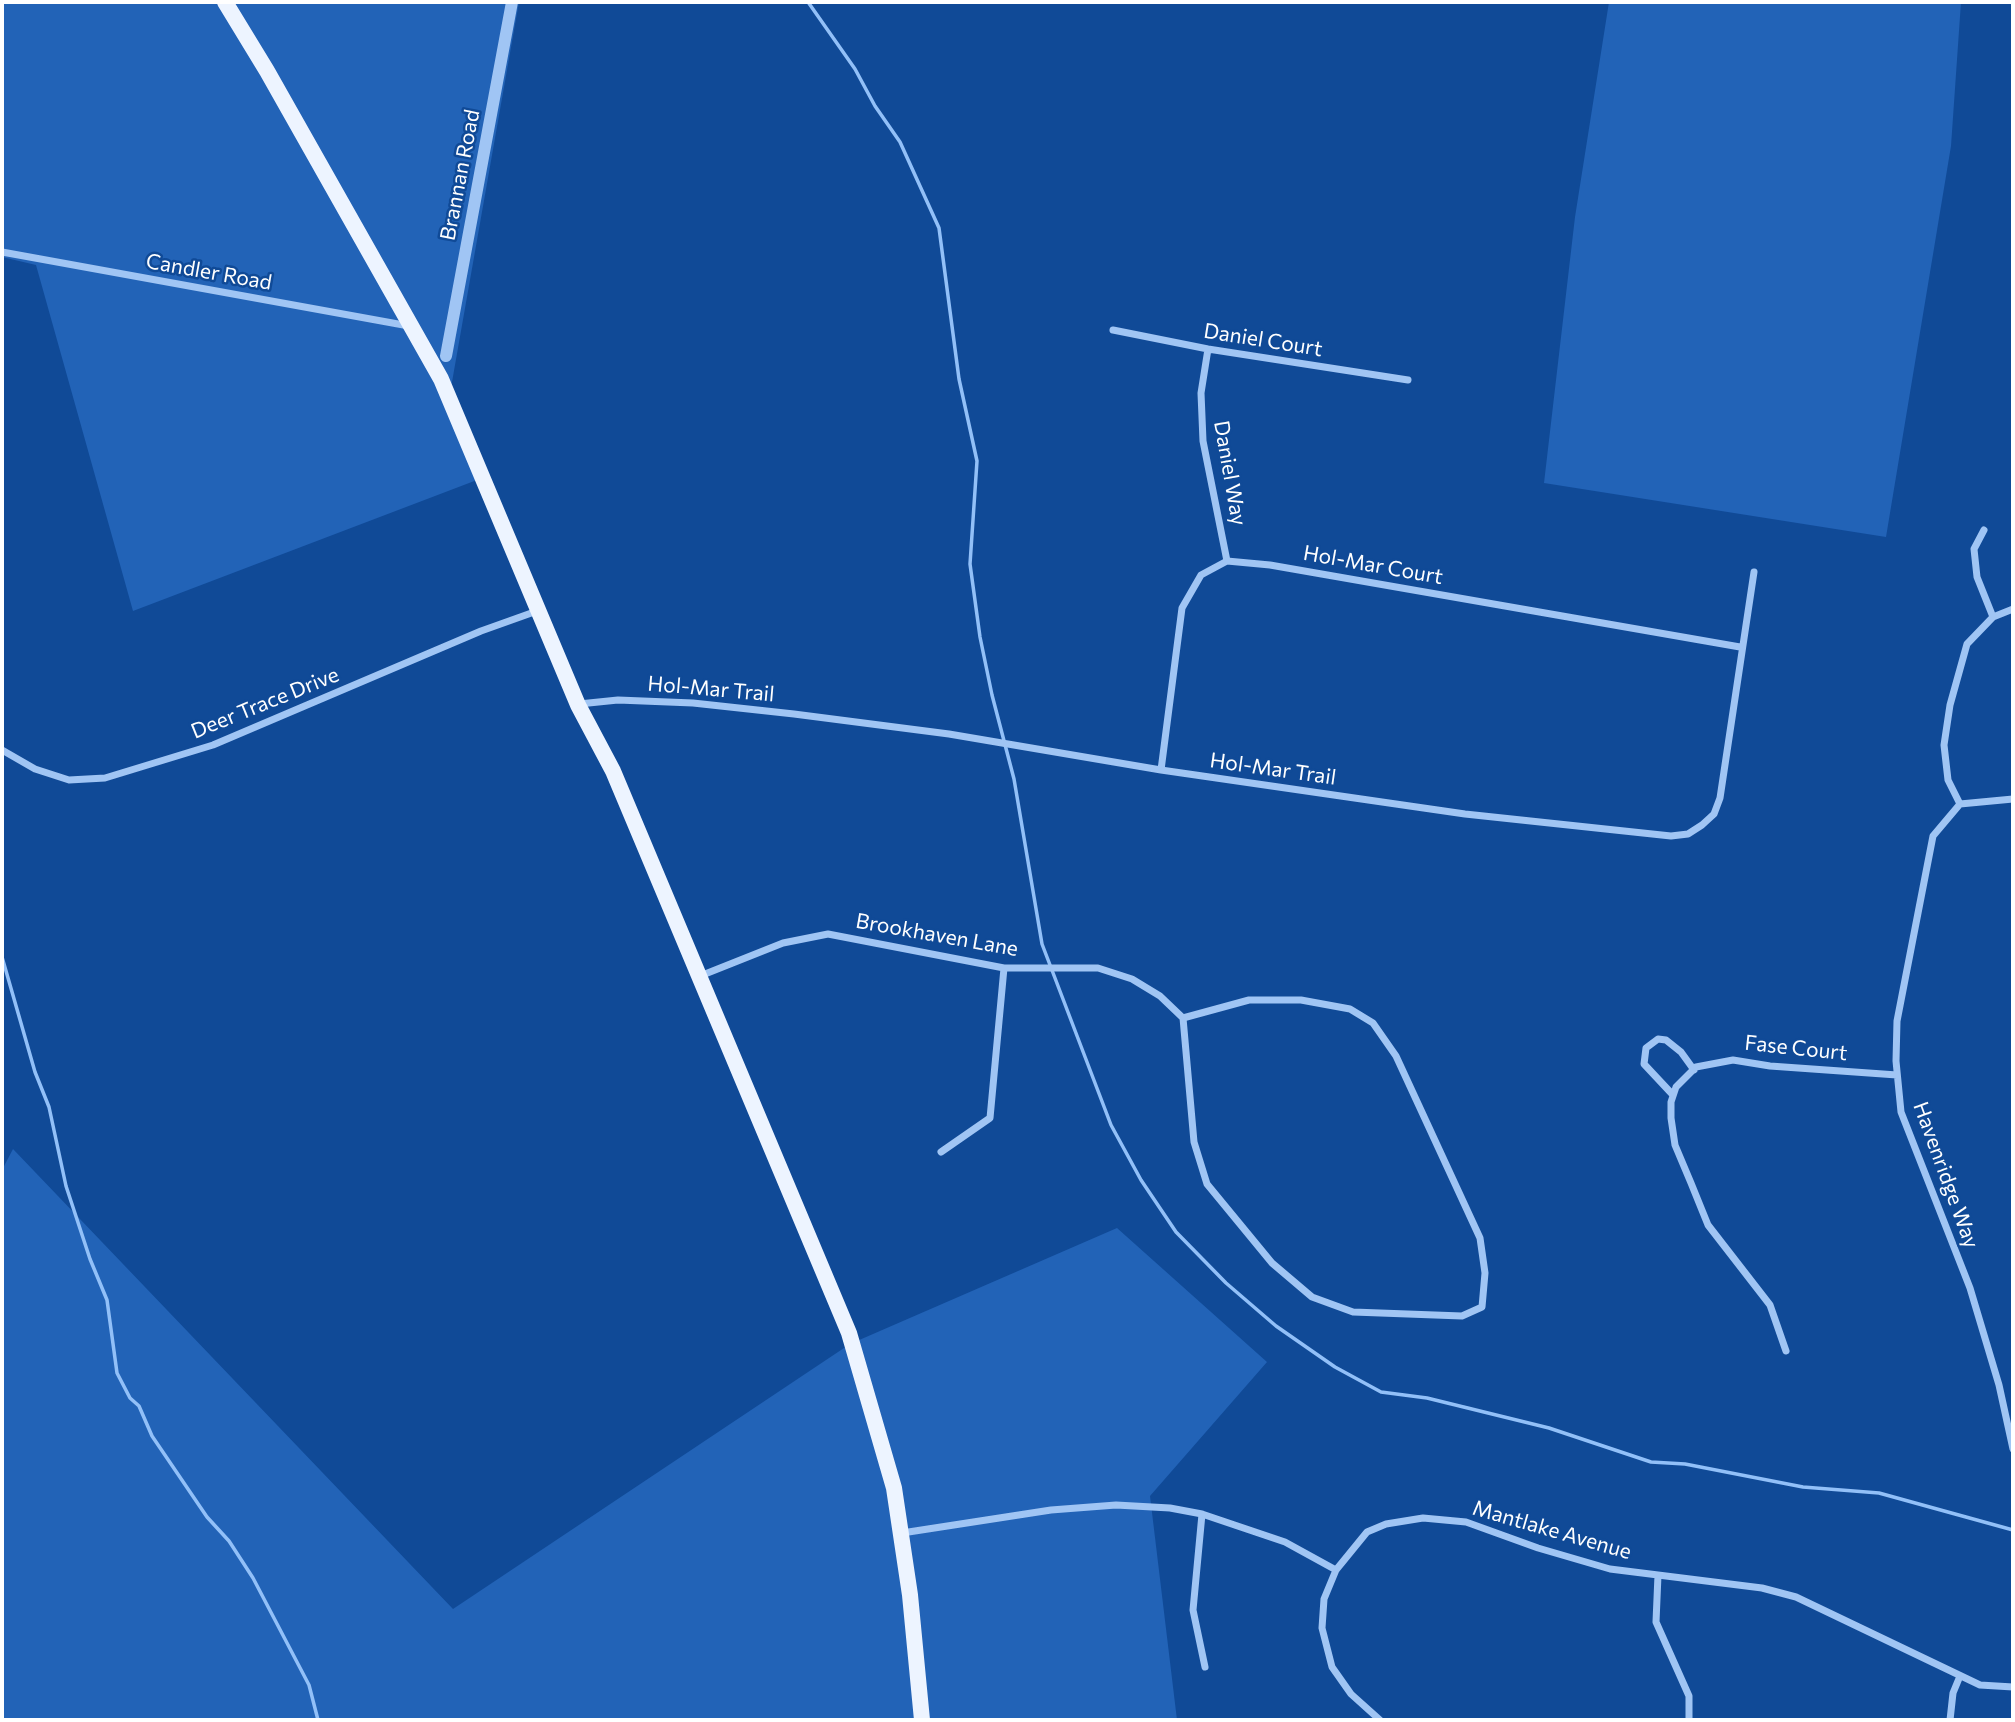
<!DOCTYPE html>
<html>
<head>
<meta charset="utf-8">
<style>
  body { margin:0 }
  #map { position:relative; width:2015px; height:1722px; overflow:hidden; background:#104a97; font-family:Commissioner,sans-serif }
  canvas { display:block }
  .frame { position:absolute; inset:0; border:4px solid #fff; pointer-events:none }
</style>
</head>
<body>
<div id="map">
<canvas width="2015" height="1722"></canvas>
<div class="frame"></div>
</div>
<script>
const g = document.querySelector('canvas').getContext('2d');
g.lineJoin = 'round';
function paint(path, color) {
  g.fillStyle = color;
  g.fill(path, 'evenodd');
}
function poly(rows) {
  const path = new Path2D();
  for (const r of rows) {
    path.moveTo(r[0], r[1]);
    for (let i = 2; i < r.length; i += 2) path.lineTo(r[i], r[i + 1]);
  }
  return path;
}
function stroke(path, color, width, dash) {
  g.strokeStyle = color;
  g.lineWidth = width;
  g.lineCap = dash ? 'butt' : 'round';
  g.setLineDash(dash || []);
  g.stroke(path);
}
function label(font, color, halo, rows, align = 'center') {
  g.font = font + ' Commissioner,sans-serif';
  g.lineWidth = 5;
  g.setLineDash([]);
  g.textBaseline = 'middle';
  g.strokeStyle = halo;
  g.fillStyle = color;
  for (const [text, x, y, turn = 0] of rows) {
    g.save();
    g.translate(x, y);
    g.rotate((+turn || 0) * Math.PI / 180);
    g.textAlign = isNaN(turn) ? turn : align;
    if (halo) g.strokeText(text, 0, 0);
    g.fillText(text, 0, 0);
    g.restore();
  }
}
const green = poly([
  [2,2,519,2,449,399,477,480,133,611,36,265,2,257],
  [1609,2,1961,2,1951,146,1886,537,1544,483,1575,217],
  [13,1149,453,1609,850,1344,1117,1228,1267,1362,1150,1496,1177,1720,2,1720,2,1170]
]);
const stream = poly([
  [808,2,855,69,875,106,900,142,939,228,959,379,977,461,970,564,980,637,992,695,1014,779,1042,944,1111,1125,1141,1180,1176,1232,1226,1283,1276,1326,1335,1367,1381,1392,1427,1398,1549,1428,1651,1462,1685,1464,1803,1487,1879,1493,2013,1530],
  [2,957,35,1072,49,1107,66,1186,90,1259,107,1300,117,1373,130,1398,139,1406,152,1436,207,1517,229,1541,253,1578,309,1685,318,1720]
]);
const minor = poly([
  [2,252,409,326],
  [1113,330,1208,349,1408,380],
  [1208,349,1201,393,1203,441,1227,561],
  [1984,530,1974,549,1977,577,1993,617],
  [579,704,618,700,693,703,794,714,949,734,1161,770,1465,814,1671,836,1688,834,1702,825,1714,814,1720,798,1754,572],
  [2,750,35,769,69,780,105,778,213,745,481,631,537,611],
  [1161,770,1182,608,1201,575,1227,561,1270,565,1740,647],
  [2013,799,1960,804,1933,836,1897,1021,1896,1061,1901,1112,1970,1288,1999,1385,2013,1449],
  [1960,804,1948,780,1944,745,1950,705,1967,644,1993,617,2013,609],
  [700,976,783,943,828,934,1004,968,1098,968,1132,979,1160,996,1183,1018,1194,1142,1207,1184,1272,1263,1312,1297,1353,1312,1462,1316,1482,1307,1485,1273,1480,1238,1396,1056,1373,1023,1350,1009,1301,1000,1249,1000,1183,1018],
  [1673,1095,1644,1064,1646,1048,1658,1039,1666,1040,1681,1052,1694,1070],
  [941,1152,990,1118,1004,968],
  [1786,1351,1770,1305,1708,1225,1691,1183,1675,1145,1671,1118,1671,1102,1676,1087,1696,1067,1733,1060,1770,1066,1897,1075],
  [1202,1514,1193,1610,1205,1667],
  [902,1533,1051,1510,1116,1505,1170,1508,1202,1514,1285,1542,1336,1570],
  [1658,1575,1656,1622,1689,1696,1689,1720],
  [1380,1720,1351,1694,1332,1667,1322,1628,1324,1599,1336,1570,1367,1532,1386,1524,1423,1518,1466,1522,1538,1548,1610,1569,1762,1588,1796,1597,1980,1685,2013,1687],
  [1950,1720,1953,1693,1960,1676]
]);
const tertiary = poly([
  [446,356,512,2]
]);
const primary = poly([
  [225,2,267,71,441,379,578,705,613,771,849,1333,894,1488,910,1595,922,1720]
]);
const streetNames = [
  ["Brannan Road",460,175,-79],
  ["Candler Road",209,272,10],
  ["Daniel Court",1263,340,9],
  ["Daniel Way",1230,473,80],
  ["Hol-Mar Court",1373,565,10],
  ["Hol-Mar Trail",711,689,5],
  ["Deer Trace Drive",265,703,-22],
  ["Hol-Mar Trail",1273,769,8],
  ["Brookhaven Lane",937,935,10],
  ["Fase Court",1796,1048,6],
  ["Havenridge Way",1946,1175,70],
  ["Mantlake Avenue",1552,1530,16]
];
paint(green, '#2263b7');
stroke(stream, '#92c0f8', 3.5);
stroke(minor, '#a0c5f4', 7);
stroke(tertiary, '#a0c5f4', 12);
stroke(primary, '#edf4ff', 16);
label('21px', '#fff', '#104a97', streetNames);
</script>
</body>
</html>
